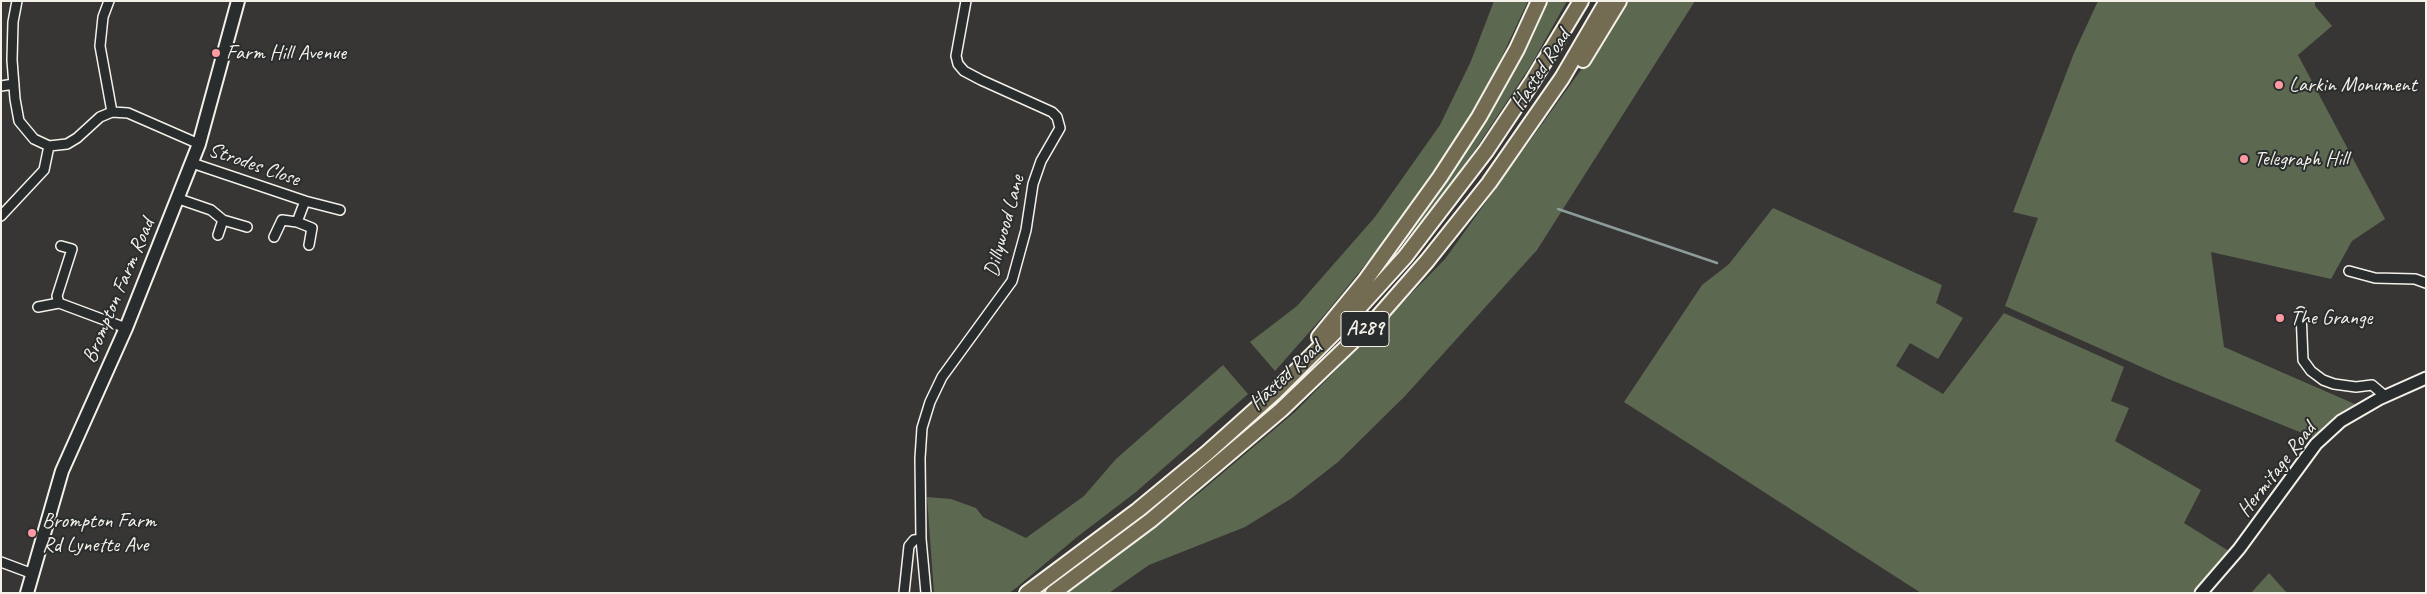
<!DOCTYPE html>
<html>
<head>
<meta charset="utf-8">
<style>
  body { margin:0 }
  #map { position:relative; width:2427px; height:594px; overflow:hidden; background:#373635; font-family:Caveat,sans-serif }
  canvas { display:block }
  .frame { position:absolute; inset:0; border:2px solid #f4f1e8; pointer-events:none }
</style>
</head>
<body>
<div id="map">
<canvas width="2427" height="594"></canvas>
<div class="frame"></div>
</div>
<script>
const g = document.querySelector('canvas').getContext('2d');
g.lineJoin = 'round';
function paint(path, color) {
  g.fillStyle = color;
  g.fill(path, 'evenodd');
}
function poly(rows) {
  const path = new Path2D();
  for (const r of rows) {
    path.moveTo(r[0], r[1]);
    for (let i = 2; i < r.length; i += 2) path.lineTo(r[i], r[i + 1]);
  }
  return path;
}
function stroke(path, color, width, dash) {
  g.strokeStyle = color;
  g.lineWidth = width;
  g.lineCap = dash ? 'butt' : 'round';
  g.setLineDash(dash || []);
  g.stroke(path);
}
function label(font, color, halo, rows, align = 'center') {
  g.font = font + ' Caveat,sans-serif';
  g.lineWidth = 4;
  g.setLineDash([]);
  g.textBaseline = 'middle';
  g.strokeStyle = halo;
  g.fillStyle = color;
  for (const [text, x, y, turn = 0] of rows) {
    g.save();
    g.translate(x, y);
    g.rotate((+turn || 0) * Math.PI / 180);
    g.textAlign = isNaN(turn) ? turn : align;
    if (halo) g.strokeText(text, 0, 0);
    g.fillText(text, 0, 0);
    g.restore();
  }
}
const green = poly([
  [1494,1,1528,1,1484,95,1438,167,1382,244,1327,312,1275,371,1250,342,1297,306,1375,217,1440,125,1471,61],
  [1544,1,1567,1,1531,65,1477,147,1436,205,1390,259,1388,257],
  [1624,1,1695,1,1537,250,1405,396,1338,462,1292,498,1245,527,1149,565,1109,593,1066,593,1199,493,1296,411,1445,259,1593,53],
  [2098,1,2315,1,2315,6,2332,26,2298,55,2385,219,2352,241,2331,279,2211,252,2224,347,2357,405,2312,437,2166,378,2005,306,2038,218,2013,212,2074,53],
  [1773,208,1942,285,1936,303,1963,318,1938,359,1910,343,1896,366,1943,394,2004,313,2124,367,2111,401,2129,408,2115,441,2201,490,2184,523,2232,553,2194,593,1921,593,1624,402,1702,285,1729,264],
  [1223,365,1248,394,1136,492,1077,537,1016,588,1009,593,934,593,927,497,951,499,976,508,983,517,1026,538,1084,496,1116,459],
  [2269,573,2287,593,2251,593]
]);
const stream = poly([
  [1558,209,1717,263]
]);
const minor = poly([
  [17,1,13,22,12,60,15,99,19,121,34,139,49,146,67,144,77,138,100,117,112,112,128,113,199,144],
  [109,1,103,17,100,46,112,112],
  [1,86,14,84],
  [192,163,305,201,340,210],
  [179,199,211,210,223,220,247,227],
  [1,216,44,170,49,146],
  [297,222,312,228,309,245],
  [218,235,223,220],
  [274,237,282,220,297,222,305,201],
  [61,246,72,249,57,296,59,303,126,328],
  [2349,271,2375,278,2415,279,2426,283],
  [38,307,59,303],
  [2301,312,2303,360,2311,371,2323,380,2334,384,2356,387,2372,385,2385,396],
  [1,562,33,574],
  [904,593,909,546,914,540,921,539],
  [926,593,921,539,920,458,922,428,930,402,942,377,1012,281,1026,230,1033,184,1041,161,1060,128,1057,117,1052,112,981,80,964,71,958,64,956,56,966,1]
]);
const tertiary = poly([
  [2201,593,2239,549,2316,444,2341,421,2379,399,2426,378]
]);
const secondary = poly([
  [27,593,62,471,126,328,199,144,238,1]
]);
const primary = poly([
  [1583,60,1619,1],
  [1319,337,1365,281,1440,177,1479,117,1517,49,1539,1],
  [1027,593,1138,510,1207,453,1275,392,1356,311,1405,257,1486,151,1532,82,1581,1],
  [1053,593,1151,520,1281,410,1378,317,1427,261,1489,183,1562,78,1607,1]
]);
const markers = [
  [216,53,5,"#ff9aa2"],
  [2279,85,5,"#ff9aa2"],
  [2244,159,5,"#ff9aa2"],
  [2280,318,5,"#ff9aa2"],
  [32,533,5,"#ff9aa2"]
];
const shields = [
  [1365,329,48]
];
const shieldNames = [
  ["A289",1365,329]
];
const poiNames = [
  ["Farm Hill Avenue",226,53],
  ["Larkin Monument",2289,85],
  ["Telegraph Hill",2254,159],
  ["The Grange",2290,318],
  ["Brompton Farm",42,521],
  ["Rd Lynette Ave",42,545]
];
const streetNames = [
  ["Hasted Road",1541,70,-57],
  ["Strodes Close",254,165,19],
  ["Dillywood Lane",1005,226,-75],
  ["Brompton Farm Road",119,291,-67],
  ["Hasted Road",1286,376,-43],
  ["Hermitage Road",2277,470,-52]
];
paint(green, '#5d6850');
stroke(stream, '#8c9c9b', 2.5);
stroke(minor, '#f4f1e8', 12);
stroke(tertiary, '#f4f1e8', 15);
stroke(secondary, '#f4f1e8', 16);
stroke(primary, '#f4f1e8', 18);
stroke(minor, '#2a2d2e', 9);
stroke(tertiary, '#2a2d2e', 11);
stroke(secondary, '#2a2d2e', 12);
stroke(primary, '#736b52', 14);
for (const [x, y, r, color] of markers) {
  const dot = new Path2D();
  dot.arc(x, y, r, 0, 2 * Math.PI);
  g.fillStyle = color;
  g.fill(dot);
  stroke(dot, '#2a2d2e', 2);
}
for (const [x, y, w] of shields) {
  const box = new Path2D();
  box.roundRect(x - w / 2, y - 17.5, w, 35, 4);
  g.fillStyle = '#2a2d2e';
  g.fill(box);
  stroke(box, '#f4f1e8', 1);
}
label('bold 20px', '#f4f1e8', null, shieldNames);
label('21px', '#f4f1e8', '#2a2d2e', poiNames, 'left');
label('21px', '#f4f1e8', '#2a2d2e', streetNames);
</script>
</body>
</html>
